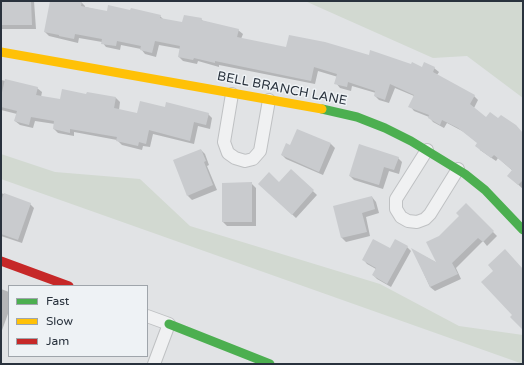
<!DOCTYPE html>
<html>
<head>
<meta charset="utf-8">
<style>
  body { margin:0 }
  #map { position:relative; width:524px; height:365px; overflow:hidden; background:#e1e3e5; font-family:"Varela Round",sans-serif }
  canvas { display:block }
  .frame { position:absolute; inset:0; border:2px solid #29323d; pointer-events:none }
  .legend { position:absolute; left:8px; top:285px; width:140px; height:72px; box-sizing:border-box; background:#eef2f5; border:1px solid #9fa5ab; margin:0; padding:5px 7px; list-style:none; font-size:12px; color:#29323d }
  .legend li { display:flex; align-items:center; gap:8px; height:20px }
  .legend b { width:20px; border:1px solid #9fa5ab }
</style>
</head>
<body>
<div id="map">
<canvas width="524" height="365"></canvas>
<div class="frame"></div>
<ul class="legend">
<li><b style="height:5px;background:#4caf50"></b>Fast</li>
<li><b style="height:5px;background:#ffc107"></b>Slow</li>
<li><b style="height:5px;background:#c62828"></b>Jam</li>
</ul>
</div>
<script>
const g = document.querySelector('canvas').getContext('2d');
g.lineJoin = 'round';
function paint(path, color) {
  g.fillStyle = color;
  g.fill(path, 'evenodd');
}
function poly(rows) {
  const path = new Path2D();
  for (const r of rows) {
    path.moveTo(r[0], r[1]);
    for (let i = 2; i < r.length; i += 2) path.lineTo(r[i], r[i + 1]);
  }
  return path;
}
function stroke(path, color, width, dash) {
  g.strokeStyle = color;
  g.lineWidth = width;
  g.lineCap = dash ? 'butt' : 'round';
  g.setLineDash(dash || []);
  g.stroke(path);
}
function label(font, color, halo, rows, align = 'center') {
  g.font = font + ' "Varela Round",sans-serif';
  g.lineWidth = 3;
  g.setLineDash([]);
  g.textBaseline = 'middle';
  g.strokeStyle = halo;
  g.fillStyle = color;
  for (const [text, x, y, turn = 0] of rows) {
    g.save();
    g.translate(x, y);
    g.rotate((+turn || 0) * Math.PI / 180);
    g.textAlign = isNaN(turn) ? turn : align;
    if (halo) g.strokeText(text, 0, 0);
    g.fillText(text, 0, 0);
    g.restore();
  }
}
const green = poly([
  [305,1,523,1,523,98,467,56,433,58],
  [1,154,55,172,140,179,190,226,380,284,459,326,523,335,523,364,1,179]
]);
const shadow = poly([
  [1,1,34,1,36,29,1,29],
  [51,1,78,1,81,2,85,6,85,7,108,12,160,16,164,20,183,24,201,19,203,21,238,30,243,34,241,39,287,48,369,56,422,68,434,68,439,72,437,75,474,96,478,100,474,108,486,118,523,133,523,189,513,180,513,171,498,158,496,161,480,150,478,143,464,132,447,123,444,128,433,122,429,117,414,111,410,106,414,96,395,88,389,103,379,100,375,96,376,93,352,86,351,91,340,88,336,83,338,77,318,71,315,84,219,65,219,67,198,61,197,64,183,61,179,57,181,49,159,45,156,57,145,54,141,49,121,45,120,50,106,47,102,42,79,38,78,43,49,36,45,32],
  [1,80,37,88,42,92,41,97,61,101,87,95,87,93,116,98,120,102,119,110,138,115,166,108,208,114,212,118,210,129,198,126,194,144,153,134,150,147,143,146,142,150,122,145,117,140,74,132,74,136,58,133,54,129,55,124,35,121,33,128,20,125,15,121,17,114,1,110],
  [331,144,335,148,323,175,286,159,282,155,291,147],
  [201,150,205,154,209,165,207,166,217,190,192,200,188,196],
  [398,158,402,162,399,174,389,171,383,189,354,180,350,176],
  [291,170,317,195,296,218,264,188,279,183],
  [251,183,256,188,256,226,227,226,223,222],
  [1,193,30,204,34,208,22,243,1,236],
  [372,197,376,202,379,213,366,217,370,236,346,242,342,238,334,207],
  [466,205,497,236,487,246,483,241,456,268,461,279,435,291,430,287,413,250,439,264,439,237,461,216],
  [407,247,411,251,391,287,377,279,373,275,376,269,367,264,363,259,390,250],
  [1,289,9,292,9,311,1,333]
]);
const building = poly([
  [1,1,31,1,32,25,1,25],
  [50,1,82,1,81,6,107,11,108,5,130,10,131,8,161,15,160,18,182,22,184,15,202,18,201,20,239,29,237,37,286,47,289,35,325,42,369,55,370,50,411,64,412,62,422,67,424,62,435,67,433,72,475,95,470,104,486,117,490,112,498,118,501,115,516,125,523,133,523,180,518,185,507,176,512,170,494,155,491,158,475,146,477,143,458,128,442,120,440,125,428,118,429,115,408,107,414,95,390,84,385,100,374,96,375,91,348,82,347,87,334,84,337,74,314,67,311,81,215,61,215,63,194,58,193,60,178,57,180,46,155,41,152,53,140,50,141,46,117,41,116,46,101,44,102,39,75,34,74,39,59,36,59,35,44,32],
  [5,79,38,87,36,95,60,99,62,89,86,94,87,92,116,97,114,108,137,113,140,101,165,107,166,102,209,113,206,125,194,122,190,141,149,130,146,144,139,142,138,146,116,141,117,137,70,129,70,133,53,129,54,121,31,117,29,125,14,121,17,111,1,107,1,97],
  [297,129,331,143,319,172,281,155,286,143,290,145],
  [359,144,399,157,394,170,384,167,379,185,349,176],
  [201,149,206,161,204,162,213,185,187,196,173,160],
  [291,169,314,190,292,215,258,184,269,172,279,182],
  [252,182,252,222,222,222,222,183],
  [4,193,31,203,18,240,1,234,1,201],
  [372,196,375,209,362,213,367,232,341,238,333,206],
  [466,203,494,231,483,242,478,238,452,263,458,274,430,287,411,248,436,262,426,242,439,236,459,216,456,213],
  [373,239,390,248,395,239,408,246,387,284,372,275,376,268,362,260],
  [505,249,523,269,523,330,510,317,512,315,481,282,493,271,488,265]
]);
const street = poly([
  [232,94,224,142,228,153,235,158,245,161,253,159,260,151,269,100],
  [427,150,396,199,396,209,401,217,408,221,417,222,425,219,430,214,458,169],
  [147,316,169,324,154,364]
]);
const fast = poly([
  [322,109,357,117,385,128,411,141,465,174,485,190,523,230],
  [169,324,270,364]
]);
const slow = poly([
  [1,52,322,109]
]);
const jam = poly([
  [1,261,69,286]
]);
const streetNames = [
  ["BELL BRANCH LANE",282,89,11]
];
paint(green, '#d2d9d1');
paint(shadow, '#0003');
paint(building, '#c9cbce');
stroke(street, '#bfc1c3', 14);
stroke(street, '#f0f1f2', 12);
stroke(fast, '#4caf50', 9);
stroke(slow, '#ffc107', 9);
stroke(jam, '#c62828', 9);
label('13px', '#29323d', '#eef2f5', streetNames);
</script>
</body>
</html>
